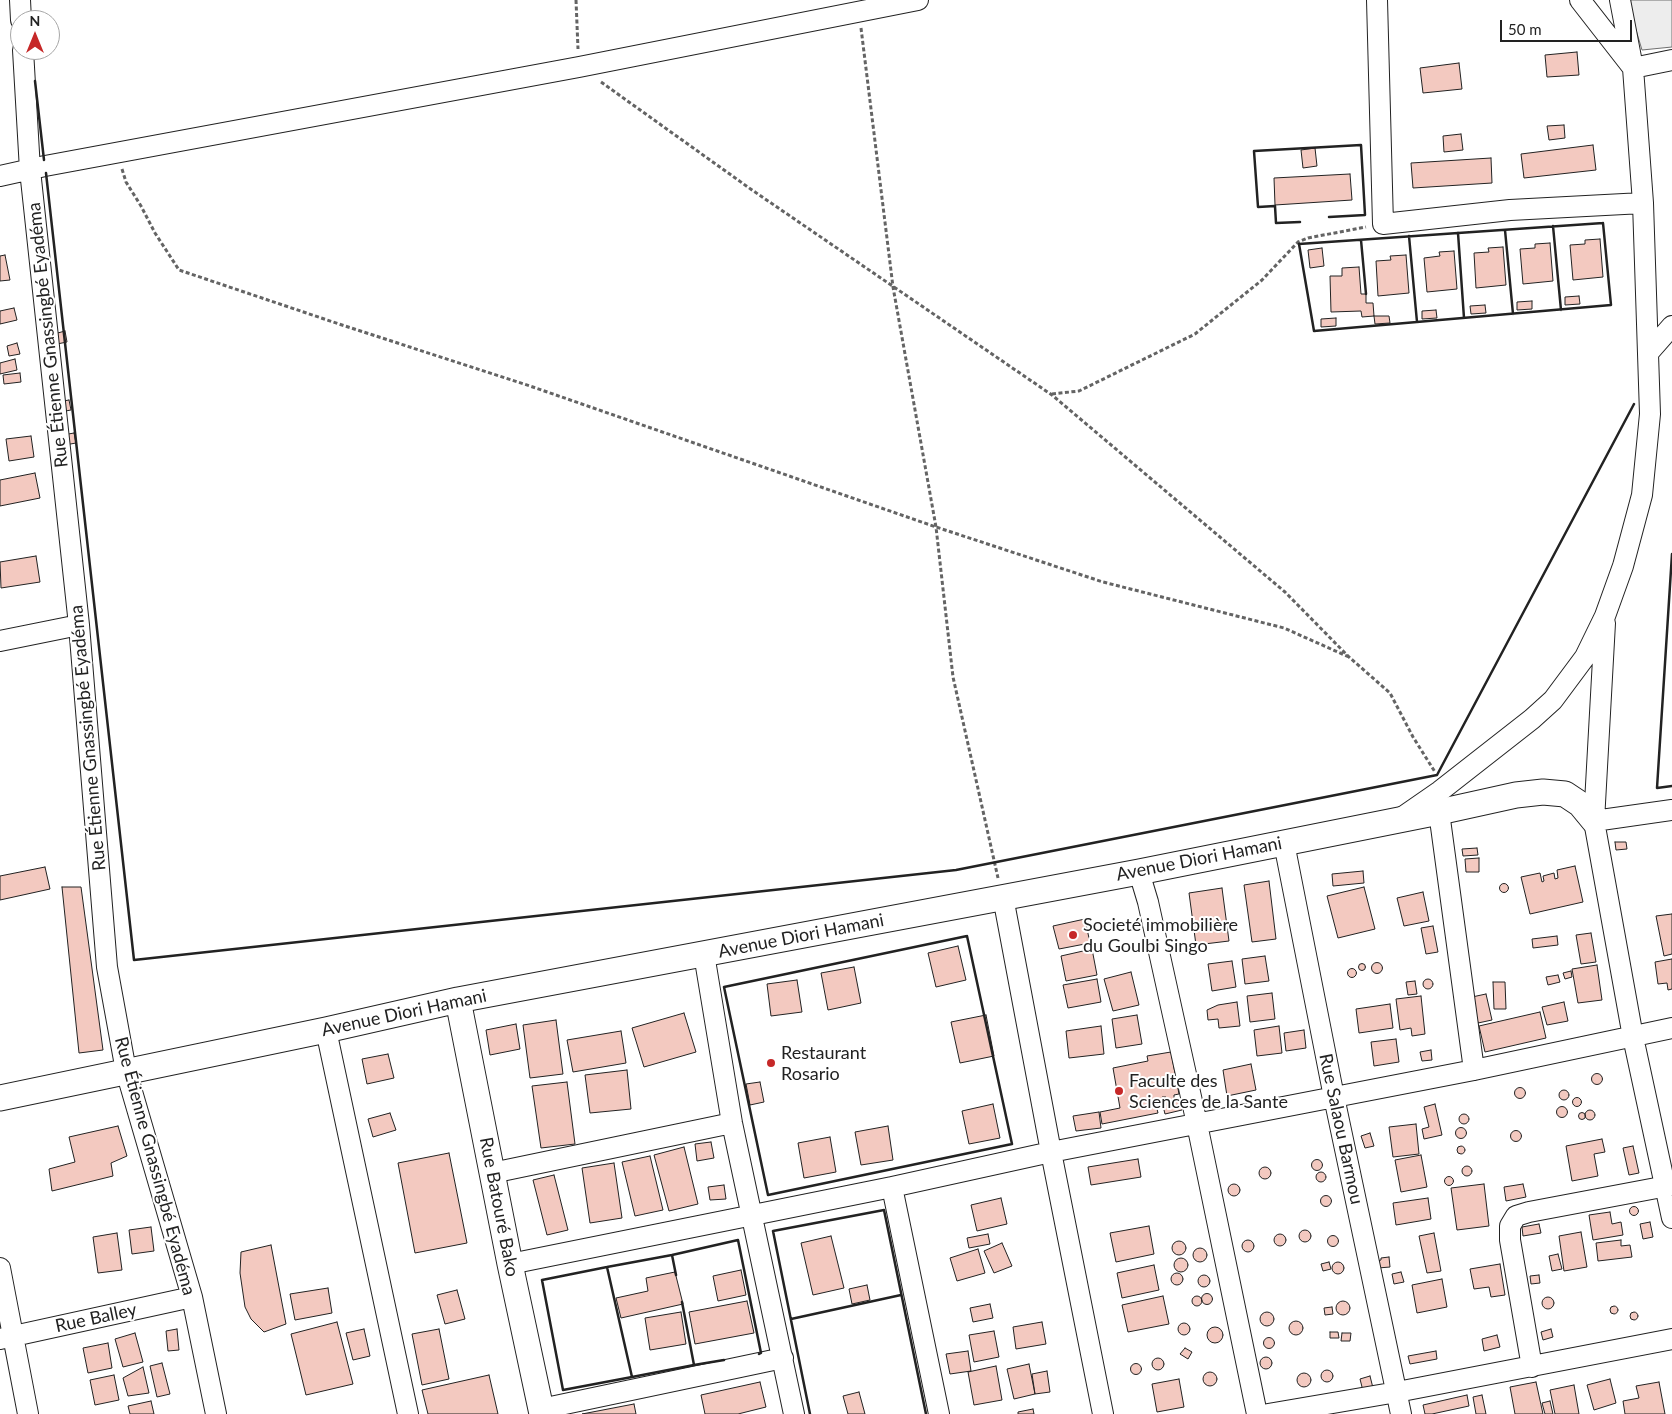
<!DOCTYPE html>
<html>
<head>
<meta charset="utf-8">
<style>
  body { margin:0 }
  #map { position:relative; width:1672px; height:1414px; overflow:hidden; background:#fff; font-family:Lato,sans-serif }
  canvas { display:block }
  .north { position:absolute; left:10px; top:10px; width:50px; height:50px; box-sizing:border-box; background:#fff; border:1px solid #a7a7a7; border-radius:50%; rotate:0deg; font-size:14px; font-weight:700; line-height:20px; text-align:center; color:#222 }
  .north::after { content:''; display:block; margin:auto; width:18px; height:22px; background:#c62828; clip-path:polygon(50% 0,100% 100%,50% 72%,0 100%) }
  .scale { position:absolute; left:1500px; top:20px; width:132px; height:22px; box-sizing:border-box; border:2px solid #222; border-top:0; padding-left:6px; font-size:15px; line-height:18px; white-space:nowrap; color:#222; -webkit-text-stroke:4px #fff; paint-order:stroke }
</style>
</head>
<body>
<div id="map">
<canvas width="1672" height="1414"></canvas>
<div class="north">N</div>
<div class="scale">50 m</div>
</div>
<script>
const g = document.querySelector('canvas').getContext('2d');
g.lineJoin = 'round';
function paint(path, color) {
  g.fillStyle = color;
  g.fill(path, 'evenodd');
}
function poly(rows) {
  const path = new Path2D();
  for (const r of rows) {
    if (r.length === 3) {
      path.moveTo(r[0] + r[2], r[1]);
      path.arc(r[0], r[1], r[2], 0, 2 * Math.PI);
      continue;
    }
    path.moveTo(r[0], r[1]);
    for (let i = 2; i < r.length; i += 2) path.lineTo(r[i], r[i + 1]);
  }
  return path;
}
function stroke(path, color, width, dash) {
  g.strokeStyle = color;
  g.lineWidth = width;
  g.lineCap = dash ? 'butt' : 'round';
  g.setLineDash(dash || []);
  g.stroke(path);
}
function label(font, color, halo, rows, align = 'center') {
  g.font = font + ' Lato,sans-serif';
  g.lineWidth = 4;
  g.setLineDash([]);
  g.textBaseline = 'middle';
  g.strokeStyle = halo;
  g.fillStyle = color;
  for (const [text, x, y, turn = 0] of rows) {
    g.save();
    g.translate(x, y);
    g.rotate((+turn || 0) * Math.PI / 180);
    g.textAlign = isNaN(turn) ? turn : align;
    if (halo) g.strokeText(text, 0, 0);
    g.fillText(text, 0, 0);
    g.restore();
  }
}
const parking = poly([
  [1627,0,1672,0,1672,47,1642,50,1627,0]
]);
const building = poly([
  [1577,52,1579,75,1547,77,1545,55,1577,52],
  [1459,63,1462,89,1423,93,1420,68,1459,63],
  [1564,125,1565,138,1549,140,1547,126,1564,125],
  [1461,134,1463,150,1444,152,1443,136,1461,134],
  [1593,145,1596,170,1524,178,1521,154,1593,145],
  [1315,148,1317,166,1303,168,1301,150,1315,148],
  [1491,158,1492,183,1413,188,1411,163,1491,158],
  [1350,174,1352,200,1275,205,1274,178,1350,174],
  [1600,239,1603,277,1573,280,1570,245,1585,244,1585,240,1600,239],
  [1550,243,1553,281,1523,284,1520,249,1535,248,1535,244,1550,243],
  [1503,247,1506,285,1476,288,1474,253,1489,252,1488,248,1503,247],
  [1322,248,1324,266,1310,268,1308,250,1322,248],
  [1454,251,1457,289,1427,292,1424,258,1440,256,1439,252,1454,251],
  [5,255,10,280,0,281,0,256,5,255],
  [1406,255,1409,293,1378,296,1376,261,1391,260,1390,256,1406,255],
  [1359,267,1361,294,1366,294,1366,303,1373,303,1374,316,1362,317,1361,311,1331,312,1330,276,1342,276,1342,268,1359,267],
  [1579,296,1580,304,1565,305,1565,297,1579,296],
  [1532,301,1532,309,1517,310,1517,302,1532,301],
  [1485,305,1486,313,1471,314,1470,306,1485,305],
  [14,308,17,320,0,324,0,311,14,308],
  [1436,310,1437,318,1422,319,1422,311,1436,310],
  [1374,316,1389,316,1390,323,1375,324,1374,316],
  [1336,318,1336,326,1321,327,1321,319,1336,318],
  [65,331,67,342,57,344,54,334,65,331],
  [17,343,20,354,9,356,7,346,17,343],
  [15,359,17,370,0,374,0,363,15,359],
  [20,373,21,382,4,384,3,375,20,373],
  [69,400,71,410,60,412,58,402,69,400],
  [74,433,76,443,65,445,63,435,74,433],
  [31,436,34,457,9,461,6,439,31,436],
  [35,473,40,498,0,506,0,480,35,473],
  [36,556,40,582,1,588,0,562,36,556],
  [1615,842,1626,842,1627,849,1616,850,1615,842],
  [1477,848,1478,855,1463,856,1462,849,1477,848],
  [1479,858,1479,872,1466,872,1465,859,1479,858],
  [1575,866,1583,902,1530,914,1521,877,1540,873,1542,882,1544,881,1543,876,1554,873,1555,879,1558,878,1557,870,1575,866],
  [45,867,50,889,0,900,0,876,45,867],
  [1363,871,1364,883,1333,886,1332,874,1363,871],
  [1269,881,1276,939,1252,942,1244,885,1269,881],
  [1504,888,4.5],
  [62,887,81,887,103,1050,79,1053,62,887],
  [1364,887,1375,929,1338,938,1327,896,1364,887],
  [1222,888,1229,941,1196,945,1189,893,1222,888],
  [1423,892,1429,921,1404,926,1397,898,1423,892],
  [1672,914,1672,954,1664,956,1656,916,1672,914],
  [1085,919,1090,943,1059,949,1053,926,1085,919],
  [1433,926,1438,952,1426,954,1421,928,1433,926],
  [1591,933,1596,962,1581,964,1576,935,1591,933],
  [1557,936,1558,945,1533,948,1532,939,1557,936],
  [958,946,966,980,936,987,928,953,958,946],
  [1092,949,1097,975,1066,981,1061,956,1092,949],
  [1265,956,1269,981,1245,984,1242,959,1265,956],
  [1672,959,1672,989,1668,990,1667,983,1658,984,1655,962,1672,959],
  [1232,961,1236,987,1212,991,1208,964,1232,961],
  [1377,968,5.5],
  [1362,967,3.5],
  [1597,965,1602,1000,1578,1003,1572,969,1597,965],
  [854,967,861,1003,828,1010,821,973,854,967],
  [1352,973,4.5],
  [1571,971,1572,977,1565,979,1563,973,1571,971],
  [1131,972,1139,1005,1113,1011,1104,979,1131,972],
  [1558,975,1560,982,1548,985,1546,977,1558,975],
  [1428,984,5],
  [1097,979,1101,1002,1068,1008,1063,985,1097,979],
  [797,980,802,1012,771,1016,767,984,797,980],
  [1415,981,1417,994,1408,995,1406,982,1415,981],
  [1493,982,1505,982,1506,1009,1494,1009,1493,982],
  [1272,993,1275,1019,1250,1022,1247,996,1272,993],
  [1486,994,1492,1020,1478,1023,1472,997,1486,994],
  [1421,996,1425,1034,1412,1036,1411,1028,1400,1030,1396,999,1421,996],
  [1237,1002,1240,1026,1219,1028,1218,1019,1208,1020,1207,1010,1218,1005,1237,1002],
  [1564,1002,1568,1021,1547,1025,1542,1007,1564,1002],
  [1390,1004,1393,1028,1359,1033,1356,1009,1390,1004],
  [1540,1012,1546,1038,1485,1052,1479,1026,1540,1012],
  [684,1013,696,1052,644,1067,632,1028,684,1013],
  [986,1015,994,1056,960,1063,951,1022,986,1015],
  [1137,1015,1142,1044,1116,1048,1112,1019,1137,1015],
  [556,1020,563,1074,530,1078,523,1025,556,1020],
  [516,1024,520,1049,490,1055,486,1030,516,1024],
  [1101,1026,1104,1054,1069,1058,1066,1031,1101,1026],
  [1279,1026,1282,1053,1257,1056,1254,1030,1279,1026],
  [1304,1030,1306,1048,1286,1051,1284,1033,1304,1030],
  [621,1031,626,1063,573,1072,567,1040,621,1031],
  [1396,1039,1399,1062,1374,1066,1371,1042,1396,1039],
  [1431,1050,1432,1060,1422,1061,1420,1052,1431,1050],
  [1171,1052,1179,1094,1174,1095,1174,1100,1180,1099,1182,1110,1165,1114,1162,1102,1167,1101,1166,1097,1162,1097,1163,1100,1155,1101,1158,1113,1102,1124,1100,1112,1120,1108,1113,1068,1148,1061,1147,1056,1171,1052],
  [388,1054,394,1078,367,1084,362,1059,388,1054],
  [1251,1064,1256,1090,1227,1096,1223,1070,1251,1064],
  [627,1070,631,1109,590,1113,585,1075,627,1070],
  [1597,1079,5.5],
  [567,1082,575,1144,541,1148,532,1086,567,1082],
  [760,1082,764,1102,750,1105,746,1084,760,1082],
  [1520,1093,5.5],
  [1564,1095,5],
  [1577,1102,4.5],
  [993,1104,1000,1138,969,1144,962,1111,993,1104],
  [1435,1104,1442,1135,1424,1139,1422,1129,1429,1127,1424,1107,1435,1104],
  [1562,1112,5.5],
  [1590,1115,5],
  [1099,1112,1101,1128,1076,1131,1073,1116,1099,1112],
  [1582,1116,3.5],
  [390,1113,396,1130,373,1137,368,1119,390,1113],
  [1464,1119,5],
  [1416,1124,1419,1154,1393,1157,1389,1127,1416,1124],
  [118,1126,127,1156,111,1163,113,1176,52,1191,49,1169,75,1162,69,1137,118,1126],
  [888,1126,893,1160,861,1165,855,1132,888,1126],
  [1461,1133,5.5],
  [1516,1136,5.5],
  [1370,1133,1374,1146,1365,1148,1361,1136,1370,1133],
  [830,1137,836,1172,804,1178,798,1143,830,1137],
  [1602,1139,1605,1152,1594,1154,1598,1176,1572,1181,1566,1146,1602,1139],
  [711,1142,714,1158,697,1161,695,1144,711,1142],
  [1633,1146,1639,1173,1629,1175,1623,1148,1633,1146],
  [1461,1150,4],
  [684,1147,698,1204,669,1211,654,1155,684,1147],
  [449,1153,467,1243,415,1253,398,1163,449,1153],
  [1421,1155,1427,1187,1401,1192,1395,1160,1421,1155],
  [650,1156,663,1210,635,1216,622,1162,650,1156],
  [1138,1159,1141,1177,1091,1185,1088,1167,1138,1159],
  [1317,1165,5.5],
  [614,1163,622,1218,590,1223,582,1168,614,1163],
  [1467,1171,5],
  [1265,1173,6],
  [1321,1177,5],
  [554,1175,568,1230,547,1235,533,1180,554,1175],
  [1449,1181,4.5],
  [1234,1190,6],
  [1484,1184,1489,1226,1457,1230,1451,1188,1484,1184],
  [1523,1184,1526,1197,1506,1201,1504,1187,1523,1184],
  [724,1185,726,1199,710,1200,708,1187,724,1185],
  [1326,1201,5.5],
  [1001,1198,1007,1224,977,1231,971,1205,1001,1198],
  [1428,1198,1431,1219,1396,1225,1393,1203,1428,1198],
  [1634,1211,4.5],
  [1610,1212,1612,1224,1621,1222,1623,1235,1593,1240,1589,1215,1610,1212],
  [1650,1222,1653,1237,1643,1239,1640,1224,1650,1222],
  [1539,1224,1541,1233,1523,1236,1522,1227,1539,1224],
  [1149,1226,1154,1254,1116,1262,1110,1233,1149,1226],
  [151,1227,154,1251,132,1254,129,1230,151,1227],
  [1305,1236,6],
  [1581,1232,1587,1267,1564,1271,1559,1236,1581,1232],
  [117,1233,122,1270,98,1273,93,1237,117,1233],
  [1434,1233,1441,1271,1427,1273,1419,1236,1434,1233],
  [1280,1240,6],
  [988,1234,990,1244,969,1248,967,1238,988,1234],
  [1333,1241,5.5],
  [831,1236,844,1288,813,1295,801,1243,831,1236],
  [1248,1246,6],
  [1621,1240,1621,1246,1630,1245,1632,1257,1598,1261,1596,1243,1621,1240],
  [1179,1248,7],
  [1002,1243,1012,1266,994,1273,984,1251,1002,1243],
  [271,1245,286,1324,264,1332,251,1319,245,1307,240,1273,241,1252,271,1245],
  [1200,1255,7],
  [978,1249,985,1273,957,1281,950,1258,978,1249],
  [1558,1254,1562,1269,1552,1271,1549,1256,1558,1254],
  [1389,1257,1390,1267,1378,1268,1377,1261,1381,1260,1381,1258,1389,1257],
  [1181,1265,7],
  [1338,1268,6],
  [1329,1262,1331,1269,1323,1271,1321,1264,1329,1262],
  [1500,1264,1505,1295,1491,1297,1489,1287,1474,1289,1470,1269,1500,1264],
  [1154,1265,1159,1290,1122,1298,1117,1273,1154,1265],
  [741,1270,746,1295,718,1301,713,1276,741,1270],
  [675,1272,683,1304,621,1318,616,1298,648,1291,646,1278,675,1272],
  [1401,1272,1404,1282,1394,1284,1392,1274,1401,1272],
  [1177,1279,6],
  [1204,1281,6],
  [1539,1275,1540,1283,1531,1284,1530,1276,1539,1275],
  [1442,1279,1447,1307,1417,1313,1412,1285,1442,1279],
  [867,1285,870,1300,852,1304,849,1289,867,1285],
  [328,1288,332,1313,295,1320,290,1294,328,1288],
  [457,1290,465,1319,445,1324,437,1295,457,1290],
  [1207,1299,5.5],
  [1163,1296,1169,1324,1128,1332,1122,1305,1163,1296],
  [1197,1301,5],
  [1548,1303,6],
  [747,1301,754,1333,695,1344,689,1312,747,1301],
  [1343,1308,7],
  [990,1304,993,1318,973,1322,970,1308,990,1304],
  [1614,1310,4],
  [1332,1307,1333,1314,1325,1315,1324,1308,1332,1307],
  [681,1312,686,1344,650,1350,645,1318,681,1312],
  [1634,1316,4],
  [1267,1319,7],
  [1296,1328,7],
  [337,1322,353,1384,306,1395,291,1334,337,1322],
  [1042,1322,1046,1344,1016,1349,1013,1327,1042,1322],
  [1184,1329,6],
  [1215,1335,8],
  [177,1329,179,1350,168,1351,166,1331,177,1329],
  [364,1329,370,1356,353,1360,346,1333,364,1329],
  [439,1329,449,1379,422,1385,412,1334,439,1329],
  [1551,1329,1553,1337,1543,1340,1541,1332,1551,1329],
  [994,1331,999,1357,974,1362,969,1335,994,1331],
  [1330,1332,1338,1332,1339,1338,1330,1338,1330,1332],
  [135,1333,143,1362,123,1367,115,1339,135,1333],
  [1342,1333,1351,1333,1350,1341,1341,1341,1342,1333],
  [1497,1335,1500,1347,1484,1351,1482,1339,1497,1335],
  [1269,1343,5.5],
  [108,1343,112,1368,88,1373,83,1348,108,1343],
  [1185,1348,1192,1352,1188,1359,1180,1354,1185,1348],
  [968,1351,971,1371,950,1374,946,1354,968,1351],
  [1436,1351,1437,1359,1410,1364,1408,1356,1436,1351],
  [1266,1363,6],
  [1158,1364,6],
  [162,1363,170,1394,157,1397,150,1366,162,1363],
  [1136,1369,5.5],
  [1029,1364,1035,1394,1014,1399,1007,1369,1029,1364],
  [996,1366,1002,1400,974,1405,968,1372,996,1366],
  [143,1367,149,1393,128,1396,123,1378,143,1367],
  [1327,1376,6],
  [1047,1371,1050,1392,1035,1394,1032,1374,1047,1371],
  [1210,1379,7],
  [1304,1380,7],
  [114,1375,119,1400,95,1405,90,1380,114,1375],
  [489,1375,498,1414,428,1414,422,1390,489,1375],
  [1370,1376,1373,1388,1363,1391,1360,1379,1370,1376],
  [1179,1379,1184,1407,1157,1412,1152,1384,1179,1379],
  [1610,1379,1616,1403,1594,1410,1587,1385,1610,1379],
  [760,1382,766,1407,738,1414,705,1414,701,1395,760,1382],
  [1536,1382,1543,1414,1515,1414,1510,1387,1536,1382],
  [1659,1382,1665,1414,1625,1414,1623,1401,1639,1398,1636,1386,1659,1382],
  [1574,1385,1579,1414,1555,1414,1550,1390,1574,1385],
  [859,1392,865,1414,848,1414,843,1396,859,1392],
  [1467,1395,1469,1406,1432,1414,1425,1414,1423,1405,1467,1395],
  [1482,1395,1486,1414,1476,1414,1473,1397,1482,1395],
  [151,1401,154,1414,130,1414,128,1406,151,1401],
  [1550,1401,1553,1414,1545,1414,1542,1403,1550,1401],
  [634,1404,636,1414,582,1414,634,1404],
  [1033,1409,1034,1414,1018,1414,1018,1412,1033,1409]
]);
const path = poly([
  [576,0,578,49],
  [861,28,893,287,936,527,953,677,998,878],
  [601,82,752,190,1052,395,1285,592,1349,657,1390,693,1413,737,1435,772],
  [122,169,126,182,141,206,155,233,179,270,342,325,530,386,936,527,1103,582,1284,628,1349,657],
  [1052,394,1079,391,1195,334,1262,280,1298,242,1308,238,1366,227]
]);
const minor = poly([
  [20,0,21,20],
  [1377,0,1383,224,1510,210,1643,203],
  [1580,0,1633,68,1672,60],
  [23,50,30,170,79,625,107,967,126,1071,192,1297,216,1414],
  [0,176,45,166,579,67,918,0],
  [1649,352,1672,326],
  [1605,623,1594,821,1633,1037,1672,1218],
  [0,641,79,625],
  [1439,812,1474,1070],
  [1401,818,1440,791,1532,719,1553,700,1585,657,1605,616,1623,566,1642,495,1650,414,1643,203,1633,68,1620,0],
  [1594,821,1672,810],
  [1284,843,1334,1097,1401,1414],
  [1139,872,1148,902,1197,1124,1257,1414],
  [1003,897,1051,1152,1103,1414],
  [704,954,732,1123,794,1414],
  [326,1030,408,1414],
  [492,1173,732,1123],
  [892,1187,939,1414],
  [510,1264,892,1187,1051,1152,1474,1070,1672,1028],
  [0,1268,28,1414],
  [0,1339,192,1297],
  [1532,1367,1510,1240,1510,1226,1516,1216,1529,1212,1672,1185],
  [541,1409,783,1358],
  [1268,1414,1397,1392,1672,1339]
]);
const major = poly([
  [458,1000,510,1264,542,1414],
  [0,1098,326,1030,458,1000,1139,872,1439,812,1516,795,1543,792,1565,794,1580,804,1594,821]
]);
const wall = poly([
  [35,81,44,160],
  [46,173,134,960,956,870,1437,775,1634,404],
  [1300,222,1276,223,1275,206,1258,207,1254,151,1361,145,1365,215,1329,217],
  [1603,223,1611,305,1314,331,1299,244,1603,223],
  [1553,226,1561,310],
  [1505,230,1513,314],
  [1458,233,1464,318],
  [1409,236,1417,322],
  [1361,240,1366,294],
  [1672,554,1657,788,1672,786],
  [967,936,1012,1144,768,1195,724,987,967,936],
  [672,1255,738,1240,761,1353,759,1354],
  [607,1267,632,1377,563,1390,542,1280,607,1267],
  [607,1267,672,1255,676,1275],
  [791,1319,901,1295],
  [694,1365,724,1360],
  [632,1377,694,1365,682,1302],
  [810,1414,773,1231,884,1210,926,1414]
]);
const markers = [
  [1073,935,5,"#c62828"],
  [771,1063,5,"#c62828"],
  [1119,1091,5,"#c62828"]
];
const streetNames = [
  ["Rue Étienne Gnassingbé Eyadéma",48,335,-96],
  ["Rue Étienne Gnassingbé Eyadéma",88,738,-95],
  ["Avenue Diori Hamani",1199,859,-11],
  ["Avenue Diori Hamani",801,936,-11],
  ["Avenue Diori Hamani",404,1013,-12],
  ["Rue Salaou Barmou",1341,1129,78],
  ["Rue Étienne Gnassingbé Eyadéma",155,1166,75],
  ["Rue Batouré Bako",499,1207,79],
  ["Rue Balley",96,1318,-12]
];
const poiNames = [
  ["Societé immobilière",1083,925],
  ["du Goulbi Singo",1083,946],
  ["Restaurant",781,1053],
  ["Rosario",781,1074],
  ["Faculte des",1129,1081],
  ["Sciences de la Sante",1129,1102]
];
paint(parking, '#ededed');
stroke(parking, '#6f6f6f', 1);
paint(building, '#f3c9c0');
stroke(building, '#222', 1);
stroke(minor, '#222', 22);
stroke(major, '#222', 27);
stroke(path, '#646464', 3, [4, 2.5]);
stroke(minor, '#fff', 20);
stroke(major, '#fff', 25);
stroke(wall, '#222', 2.5);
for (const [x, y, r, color] of markers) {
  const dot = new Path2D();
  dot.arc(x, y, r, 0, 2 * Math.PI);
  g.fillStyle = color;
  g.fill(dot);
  stroke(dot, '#fff', 2);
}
label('18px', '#222', '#fff', streetNames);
label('18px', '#222', '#fff', poiNames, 'left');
</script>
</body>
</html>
